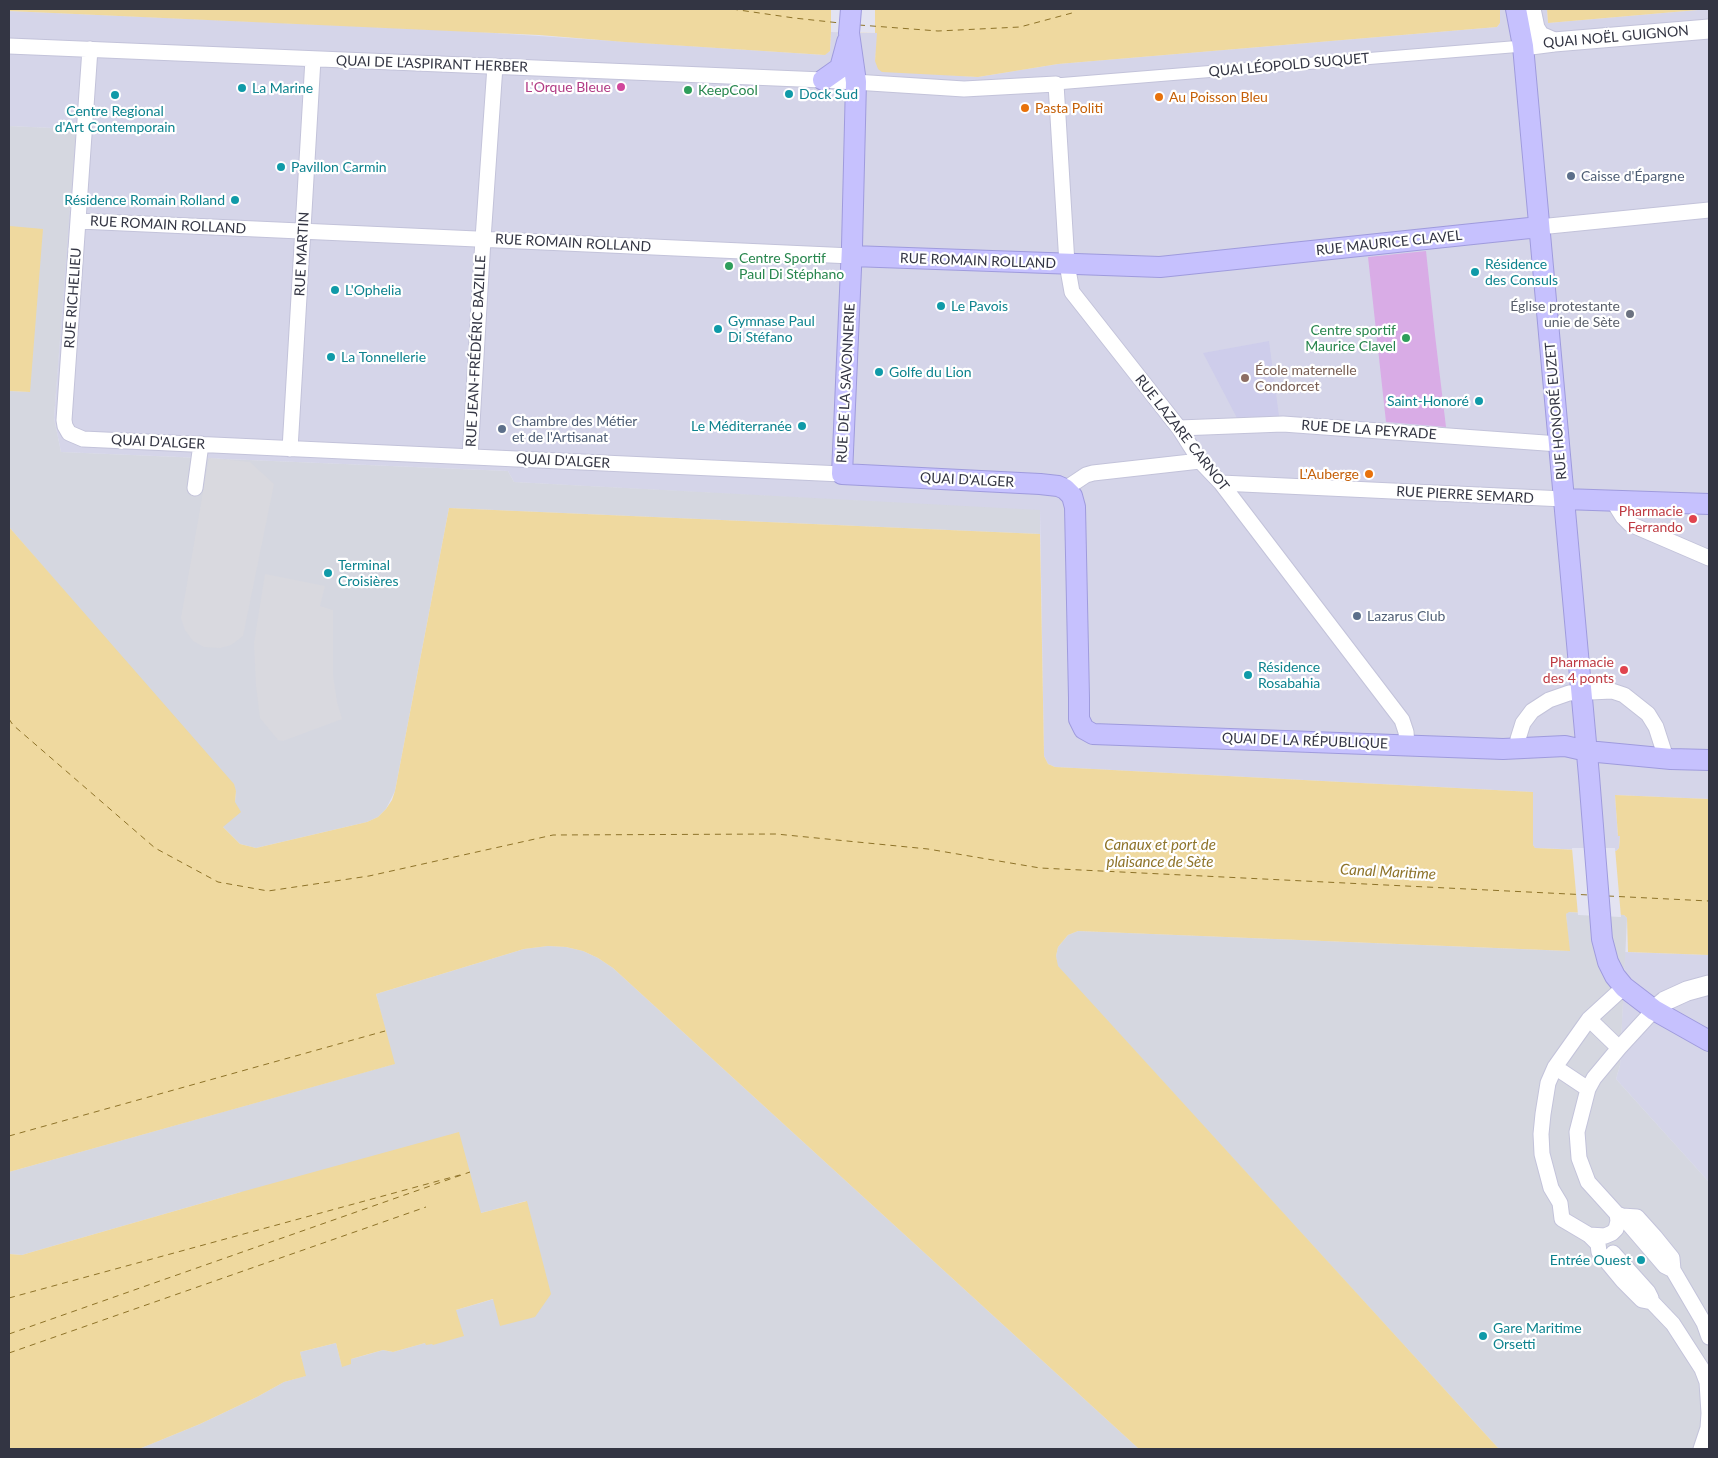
<!DOCTYPE html>
<html>
<head>
<meta charset="utf-8">
<style>
  body { margin:0 }
  #map { position:relative; width:1718px; height:1458px; overflow:hidden; background:#e3e3f1; font-family:Lato,sans-serif }
  canvas { display:block }
  .frame { position:absolute; inset:0; border:10px solid #333543; pointer-events:none }
</style>
</head>
<body>
<div id="map">
<canvas width="1718" height="1458"></canvas>
<div class="frame"></div>
</div>
<script>
const g = document.querySelector('canvas').getContext('2d');
g.lineJoin = 'round';
function paint(path, color) {
  g.fillStyle = color;
  g.fill(path, 'evenodd');
}
function poly(rows) {
  const path = new Path2D();
  for (const r of rows) {
    path.moveTo(r[0], r[1]);
    for (let i = 2; i < r.length; i += 2) path.lineTo(r[i], r[i + 1]);
  }
  return path;
}
function stroke(path, color, width, dash) {
  g.strokeStyle = color;
  g.lineWidth = width;
  g.lineCap = dash ? 'butt' : 'round';
  g.setLineDash(dash || []);
  g.stroke(path);
}
function label(font, color, halo, rows, align = 'center') {
  g.font = font + ' Lato,sans-serif';
  g.lineWidth = 4.5;
  g.setLineDash([]);
  g.textBaseline = 'middle';
  g.strokeStyle = halo;
  g.fillStyle = color;
  for (const [text, x, y, turn = 0] of rows) {
    g.save();
    g.translate(x, y);
    g.rotate((+turn || 0) * Math.PI / 180);
    g.textAlign = isNaN(turn) ? turn : align;
    if (halo) g.strokeText(text, 0, 0);
    g.fillText(text, 0, 0);
    g.restore();
  }
}
const residential = poly([
  [1500,9,1547,9,1548,23,1709,9,1709,799,1615,795,1618,836,1620,836,1619,848,1616,851,1535,848,1533,845,1532,839,1533,792,1055,767,1048,764,1044,756,1040,511,514,482,508,471,61,452,54,418,75,129,9,126,9,11,464,31,824,55,830,51,831,32,878,33,875,61,933,74,978,77,1058,64,1497,27,1500,23],
  [1625,952,1709,955,1709,1182,1616,1079,1620,1065]
]);
const industrial = poly([
  [9,126,76,129,54,418,61,452,508,471,514,482,1040,510,1040,534,449,508,395,791,386,809,378,817,367,822,256,848,240,844,222,826,235,802,236,791,9,527,9,391,29,392,9,224],
  [1568,912,1624,915,1627,918,1620,1065,1616,1079,1709,1182,1709,1449,1499,1449,1057,966,1056,956,1058,947,1068,935,1078,931,1569,951,1566,914],
  [548,946,566,947,583,951,598,958,613,968,1139,1449,139,1449,200,1424,257,1397,284,1382,305,1376,300,1352,336,1343,342,1366,351,1359,366,1355,383,1350,393,1352,425,1343,456,1310,494,1299,526,1201,481,1213,241,1192,32,1252,22,1255,9,1254,9,1172,394,1064,376,994,524,949]
]);
const education = poly([
  [1269,341,1279,416,1237,418,1203,353]
]);
const green = poly([
  [1426,251,1435,335,1446,427,1386,422,1368,257]
]);
const parking = poly([
  [209,458,250,462,274,484,243,636,231,645,220,648,204,647,193,641,185,630,181,618],
  [265,574,325,586,320,606,333,610,333,675,337,702,342,719,283,741,278,740,260,718,256,685,254,643]
]);
const water = poly([
  [9,9,1500,9,1500,23,1497,27,1058,64,978,77,882,72,878,69,875,61,877,33,831,32,830,51,825,55,625,42,539,35,9,11],
  [1547,9,1709,9,1548,23],
  [9,224,10,226,43,229,30,392,9,391],
  [449,508,1040,534,1044,756,1048,764,1055,767,1533,792,1533,845,1535,848,1579,850,1616,851,1619,848,1620,836,1618,836,1615,795,1709,799,1709,955,1628,952,1627,918,1624,915,1569,912,1566,914,1570,951,1078,931,1068,935,1058,947,1056,956,1058,966,1499,1449,1139,1449,613,968,598,958,583,951,566,947,548,946,524,949,376,994,395,1064,9,1172,9,527,234,784,236,791,235,802,241,812,223,827,240,844,256,848,367,822,378,817,386,809,392,800,395,791],
  [459,1132,481,1213,527,1201,551,1294,535,1317,500,1326,493,1299,456,1310,464,1336,433,1345,432,1344,426,1345,425,1343,393,1352,383,1350,351,1359,351,1364,342,1367,336,1343,300,1352,306,1376,284,1382,257,1397,200,1424,139,1449,9,1449,9,1254,22,1255,32,1252,241,1192]
]);
const pier = poly([
  [831,9,875,9,875,33,831,32],
  [1572,848,1615,848,1621,917,1578,915]
]);
const ferry = poly([
  [732,9,794,18,840,23],
  [859,25,938,31,1020,27,1072,13,1075,9],
  [9,719,13,725,155,848,218,882,268,891,369,876,553,835,776,834,928,849,1040,868,1589,895],
  [1608,896,1709,901],
  [9,1136,385,1031],
  [9,1298,460,1175],
  [9,1334,470,1172],
  [9,1353,426,1207]
]);
const pedestrian = poly([
  [1056,84,1523,46]
]);
const minor = poly([
  [9,46,823,80,964,89,1056,84,1067,264,1072,292,1179,428,1200,461,1221,483,1402,720,1406,732,1407,745],
  [90,49,64,420,65,426,69,433,83,439,842,474],
  [79,221,852,256],
  [1539,227,1709,210],
  [1179,428,1283,424,1559,444],
  [290,449,313,59],
  [470,457,483,239,495,66],
  [1221,483,1564,499],
  [195,488,201,444],
  [1065,489,1086,475,1093,473,1200,461],
  [1613,501,1623,517,1630,524,1709,558],
  [1517,749,1518,739,1523,723,1532,711,1549,700,1569,693,1612,691,1624,695,1648,714,1656,727,1666,758],
  [1624,987,1589,1019,1555,1067,1548,1083,1543,1114,1541,1134,1542,1154,1551,1188,1560,1203,1562,1219,1589,1235,1598,1244,1599,1252,1623,1281,1642,1300,1652,1302,1673,1324,1702,1369,1707,1382,1709,1413,1708,1428,1701,1449],
  [1654,1010,1619,1048,1594,1078,1588,1089,1577,1132,1579,1158,1588,1182,1617,1214,1622,1216,1665,1266,1673,1270],
  [1589,1019,1619,1048],
  [1555,1067,1588,1089],
  [1622,1216,1637,1217,1655,1237,1672,1258,1673,1270,1704,1323,1709,1337],
  [1589,1235,1605,1236,1612,1233,1616,1229,1618,1221,1617,1214],
  [1613,1253,1648,1292,1651,1298]
]);
const tertiary = poly([
  [1531,9,1535,28,1540,36,1554,42],
  [1523,46,1554,42,1709,29],
  [1654,1010,1665,1001,1687,991,1709,985]
]);
const secondary = poly([
  [851,9,849,33,856,82,852,246,842,474,1040,484,1058,486,1065,489,1072,496,1075,507,1079,698,1079,719,1084,729,1093,734,1503,749,1565,746,1587,751,1671,759,1709,760],
  [1516,9,1523,46,1589,776,1602,939,1608,962,1615,976,1624,987,1654,1010,1709,1041],
  [823,80,840,68,847,42],
  [852,256,1160,267,1539,227],
  [1564,499,1709,504]
]);
const markers = [
  [621,87,5,"#d1479c"],
  [242,88,5,"#0f9aa8"],
  [688,90,5,"#2e9e5b"],
  [789,94,5,"#0f9aa8"],
  [115,95,5,"#0f9aa8"],
  [1159,97,5,"#e8710a"],
  [1025,108,5,"#e8710a"],
  [281,167,5,"#0f9aa8"],
  [1571,176,5,"#5c6f8a"],
  [235,200,5,"#0f9aa8"],
  [729,266,5,"#2e9e5b"],
  [1475,272,5,"#0f9aa8"],
  [335,290,5,"#0f9aa8"],
  [941,306,5,"#0f9aa8"],
  [1630,314,5,"#6b7280"],
  [718,329,5,"#0f9aa8"],
  [1406,338,5,"#2e9e5b"],
  [331,357,5,"#0f9aa8"],
  [879,372,5,"#0f9aa8"],
  [1245,378,5,"#8d6e63"],
  [1479,401,5,"#0f9aa8"],
  [802,426,5,"#0f9aa8"],
  [502,429,5,"#5c6f8a"],
  [1369,474,5,"#e8710a"],
  [1693,519,5,"#e0444e"],
  [328,573,5,"#0f9aa8"],
  [1357,616,5,"#5c6f8a"],
  [1624,670,5,"#e0444e"],
  [1248,675,5,"#0f9aa8"],
  [1641,1260,5,"#0f9aa8"],
  [1483,1336,5,"#0f9aa8"]
];
const streetNames = [
  ["QUAI NOËL GUIGNON",1616,37,-5],
  ["QUAI DE L'ASPIRANT HERBER",432,64,2],
  ["QUAI LÉOPOLD SUQUET",1289,65,-5],
  ["RUE ROMAIN ROLLAND",168,225,3],
  ["RUE ROMAIN ROLLAND",573,243,3],
  ["RUE MAURICE CLAVEL",1389,243,-6],
  ["RUE MARTIN",302,254,-87],
  ["RUE ROMAIN ROLLAND",978,261,2],
  ["RUE RICHELIEU",73,298,-86],
  ["RUE JEAN-FRÉDÉRIC BAZILLE",476,351,-87],
  ["RUE DE LA SAVONNERIE",846,383,-87],
  ["RUE HONORÉ EUZET",1556,411,-95],
  ["RUE DE LA PEYRADE",1369,430,4],
  ["RUE LAZARE CARNOT",1182,433,52],
  ["QUAI D'ALGER",158,442,3],
  ["QUAI D'ALGER",563,461,3],
  ["QUAI D'ALGER",967,480,3],
  ["RUE PIERRE SEMARD",1465,495,3],
  ["QUAI DE LA RÉPUBLIQUE",1305,741,2]
];
const hotelNames = [
  ["L'Orque Bleue",611,87]
];
const cultureNames = [
  ["La Marine",252,88],
  ["Dock Sud",799,94],
  ["Centre Regional",115,111,"center"],
  ["d'Art Contemporain",115,127,"center"],
  ["Pavillon Carmin",291,167],
  ["Résidence Romain Rolland",225,200,"right"],
  ["Résidence",1485,264],
  ["des Consuls",1485,280],
  ["L'Ophelia",345,290],
  ["Le Pavois",951,306],
  ["Gymnase Paul",728,321],
  ["Di Stéfano",728,337],
  ["La Tonnellerie",341,357],
  ["Golfe du Lion",889,372],
  ["Saint-Honoré",1469,401,"right"],
  ["Le Méditerranée",792,426,"right"],
  ["Terminal",338,565],
  ["Croisières",338,581],
  ["Résidence",1258,667],
  ["Rosabahia",1258,683],
  ["Entrée Ouest",1631,1260,"right"],
  ["Gare Maritime",1493,1328],
  ["Orsetti",1493,1344]
];
const leisureNames = [
  ["KeepCool",698,90],
  ["Centre Sportif",739,258],
  ["Paul Di Stéphano",739,274],
  ["Centre sportif",1396,330,"right"],
  ["Maurice Clavel",1396,346,"right"]
];
const foodNames = [
  ["Au Poisson Bleu",1169,97],
  ["Pasta Politi",1035,108],
  ["L'Auberge",1359,474,"right"]
];
const serviceNames = [
  ["Caisse d'Épargne",1581,176],
  ["Chambre des Métier",512,421],
  ["et de l'Artisanat",512,437],
  ["Lazarus Club",1367,616]
];
const worshipNames = [
  ["Église protestante",1620,306],
  ["unie de Sète",1620,322]
];
const educationNames = [
  ["École maternelle",1255,370],
  ["Condorcet",1255,386]
];
const healthNames = [
  ["Pharmacie",1683,511],
  ["Ferrando",1683,527],
  ["Pharmacie",1614,662],
  ["des 4 ponts",1614,678]
];
const waterNames = [
  ["Canaux et port de",1160,845],
  ["plaisance de Sète",1160,862],
  ["Canal Maritime",1388,872,3]
];
paint(residential, '#d5d5e9');
paint(industrial, '#d5d7e0');
paint(education, '#cecdeb');
paint(green, '#d9ace6');
paint(parking, '#d9d9df');
paint(water, '#efd99f');
paint(pier, '#e3e3f1');
stroke(ferry, '#8e7329', 1, [6, 5]);
stroke(pedestrian, '#c3c3da', 13);
stroke(minor, '#c3c3da', 17);
stroke(tertiary, '#c3c3da', 21);
stroke(secondary, '#9f9bdd', 22);
stroke(pedestrian, '#fff', 11);
stroke(minor, '#fff', 15);
stroke(tertiary, '#fff', 19);
stroke(secondary, '#c6c1fe', 20);
for (const [x, y, r, color] of markers) {
  const dot = new Path2D();
  dot.arc(x, y, r, 0, 2 * Math.PI);
  g.fillStyle = color;
  g.fill(dot);
  stroke(dot, '#fff', 2);
}
label('14px', '#333543', '#fff', streetNames);
label('14px', '#b23c85', '#fff', hotelNames, 'right');
label('14px', '#0d838f', '#fff', cultureNames, 'left');
label('14px', '#27864d', '#fff', leisureNames, 'left');
label('14px', '#c56008', '#fff', foodNames, 'left');
label('14px', '#4e5e75', '#fff', serviceNames, 'left');
label('14px', '#5b616d', '#fff', worshipNames, 'right');
label('14px', '#785e54', '#fff', educationNames, 'left');
label('14px', '#be3a42', '#fff', healthNames, 'right');
label('italic 15px', '#8e7329', '#fff', waterNames);
</script>
</body>
</html>
